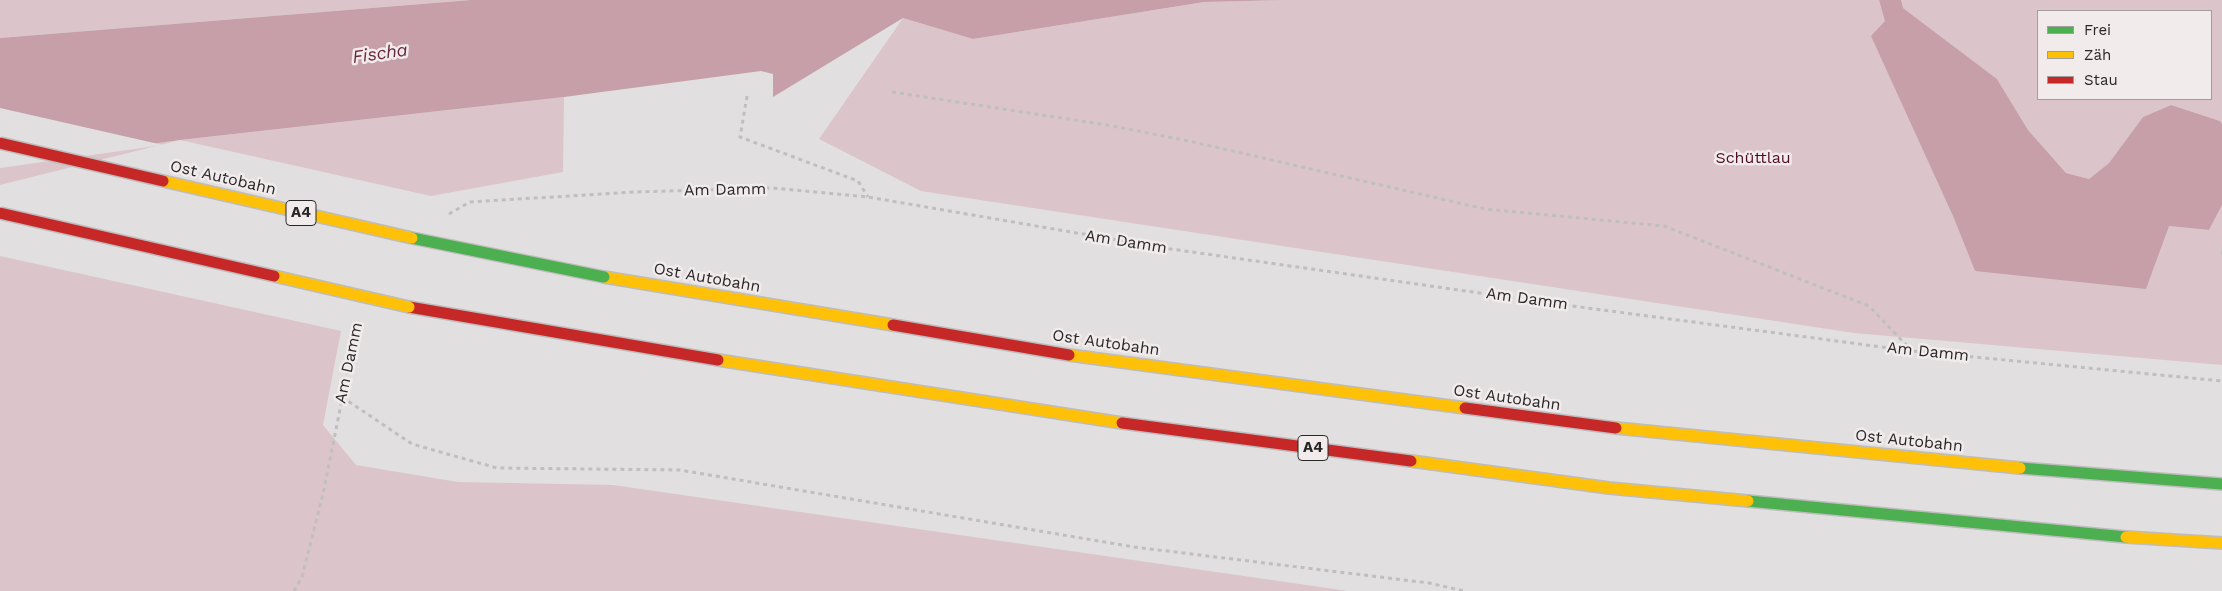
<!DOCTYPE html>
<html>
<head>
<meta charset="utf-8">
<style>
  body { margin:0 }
  #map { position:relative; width:2222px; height:591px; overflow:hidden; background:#e2dfe0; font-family:"Work Sans",sans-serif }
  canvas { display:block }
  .legend { position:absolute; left:2037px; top:10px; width:175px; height:90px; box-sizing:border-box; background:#f1ebec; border:1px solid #a19c9d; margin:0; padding:6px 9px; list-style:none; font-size:15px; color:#292627 }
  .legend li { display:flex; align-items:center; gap:10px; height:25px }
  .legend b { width:25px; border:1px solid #a19c9d }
</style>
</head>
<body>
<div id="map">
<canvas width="2222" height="591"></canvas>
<ul class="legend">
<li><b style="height:6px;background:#4caf50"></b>Frei</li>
<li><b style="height:6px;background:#ffc107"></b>Zäh</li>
<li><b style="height:6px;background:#c62828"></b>Stau</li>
</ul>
</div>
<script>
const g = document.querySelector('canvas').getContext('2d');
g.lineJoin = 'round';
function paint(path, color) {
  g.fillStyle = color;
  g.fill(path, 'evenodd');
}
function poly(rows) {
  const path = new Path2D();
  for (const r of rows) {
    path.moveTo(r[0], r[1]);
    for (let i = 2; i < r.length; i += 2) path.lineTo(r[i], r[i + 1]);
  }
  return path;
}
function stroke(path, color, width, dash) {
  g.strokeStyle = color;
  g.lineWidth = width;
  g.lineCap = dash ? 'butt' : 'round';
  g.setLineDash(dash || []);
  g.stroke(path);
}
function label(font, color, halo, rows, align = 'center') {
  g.font = font + ' "Work Sans",sans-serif';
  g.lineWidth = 5;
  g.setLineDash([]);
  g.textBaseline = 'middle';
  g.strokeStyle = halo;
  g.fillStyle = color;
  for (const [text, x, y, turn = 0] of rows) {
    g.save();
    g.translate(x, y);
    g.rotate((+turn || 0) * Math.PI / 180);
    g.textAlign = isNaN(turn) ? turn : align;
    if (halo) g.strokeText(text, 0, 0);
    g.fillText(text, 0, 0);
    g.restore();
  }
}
const green = poly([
  [0,0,471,0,0,38],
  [1284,0,1879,0,1953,216,1975,271,2169,226,2209,230,2222,205,2222,365,1854,333,921,191,819,139,903,18,973,39,1204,2],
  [1901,0,2222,0,2222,124,2220,121,2171,105,2143,117,2109,163,2089,179,2066,173,2028,130,1997,79,1903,8],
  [2038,11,2211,11,2211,99,2038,99],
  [564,97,563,172,431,196,180,140,0,185,0,165,180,140],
  [0,256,341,331,323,425,356,465,458,482,613,485,1348,591,0,591]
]);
const water = poly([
  [471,0,1284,0,1204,2,973,39,903,18,773,97,773,74,761,71,564,97,180,140,0,165,0,38],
  [1879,0,1901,0,1903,8,1997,79,2028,130,2066,173,2089,179,2109,163,2143,117,2171,105,2220,121,2222,124,2222,205,2209,230,2169,226,2146,289,1975,271,1953,216,1871,36,1885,21]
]);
const pier = poly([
  [0,108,163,145,0,168]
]);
const path = poly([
  [892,92,1107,125,1189,141,1485,209,1664,226,1869,306,1911,350],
  [747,96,740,137,858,181,868,197],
  [449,214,470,202,634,192,773,188,868,197,1164,248,1557,304,1912,351,2222,381],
  [2221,253,2222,253],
  [342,397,412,444,497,468,680,470,1134,547,1429,583,1464,591],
  [294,591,302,577,323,494,357,325]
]);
const fast = poly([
  [2020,468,2222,484],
  [1748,501,2126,537]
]);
const slow = poly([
  [604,277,893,325],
  [1069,355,1465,408],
  [718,360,1122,423],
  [1616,428,2020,468],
  [1411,461,1609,488,1748,501],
  [2126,537,2222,543]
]);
const jam = poly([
  [409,307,718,360],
  [893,325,1069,355],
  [1465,408,1616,428],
  [1122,423,1411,461]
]);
const fastBridge = poly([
  [412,238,604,277]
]);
const slowBridge = poly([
  [163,181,412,238],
  [274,276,409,307]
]);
const jamBridge = poly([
  [0,143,163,181],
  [0,213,274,276]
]);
const shields = [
  [301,213,30],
  [1313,448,30]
];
const shieldNames = [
  ["A4",301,213],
  ["A4",1313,448]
];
const parkNames = [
  ["Schüttlau",1753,158]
];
const streetNames = [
  ["Ost Autobahn",223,178,13],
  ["Am Damm",725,190,-1],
  ["Am Damm",1126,242,9],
  ["Ost Autobahn",707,278,10],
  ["Am Damm",1527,299,8],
  ["Ost Autobahn",1106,343,8],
  ["Am Damm",1928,352,6],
  ["Am Damm",349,363,-78],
  ["Ost Autobahn",1507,398,8],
  ["Ost Autobahn",1909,441,6]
];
const waterNames = [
  ["Fischa",380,54,-8]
];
paint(green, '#dbc5ca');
paint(water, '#c69fa9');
paint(pier, '#e2dfe0');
stroke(fast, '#bebcbc', 14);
stroke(slow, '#bebcbc', 14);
stroke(jam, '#bebcbc', 14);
stroke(path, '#bfbfbf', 3, [4, 4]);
stroke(fast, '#4caf50', 11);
stroke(slow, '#ffc107', 11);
stroke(jam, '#c62828', 11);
stroke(fastBridge, '#bebcbc', 14, []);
stroke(slowBridge, '#bebcbc', 14, []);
stroke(jamBridge, '#bebcbc', 14, []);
stroke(fastBridge, '#4caf50', 11);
stroke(slowBridge, '#ffc107', 11);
stroke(jamBridge, '#c62828', 11);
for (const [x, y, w] of shields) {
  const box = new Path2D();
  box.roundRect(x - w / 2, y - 12.5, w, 25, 4);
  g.fillStyle = '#f1ebec';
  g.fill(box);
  stroke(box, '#292627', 1);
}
label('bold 15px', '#292627', null, shieldNames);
label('16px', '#500d28', '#f1ebec', parkNames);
label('16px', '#292627', '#f1ebec', streetNames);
label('italic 18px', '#69253c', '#f1ebec', waterNames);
</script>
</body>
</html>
